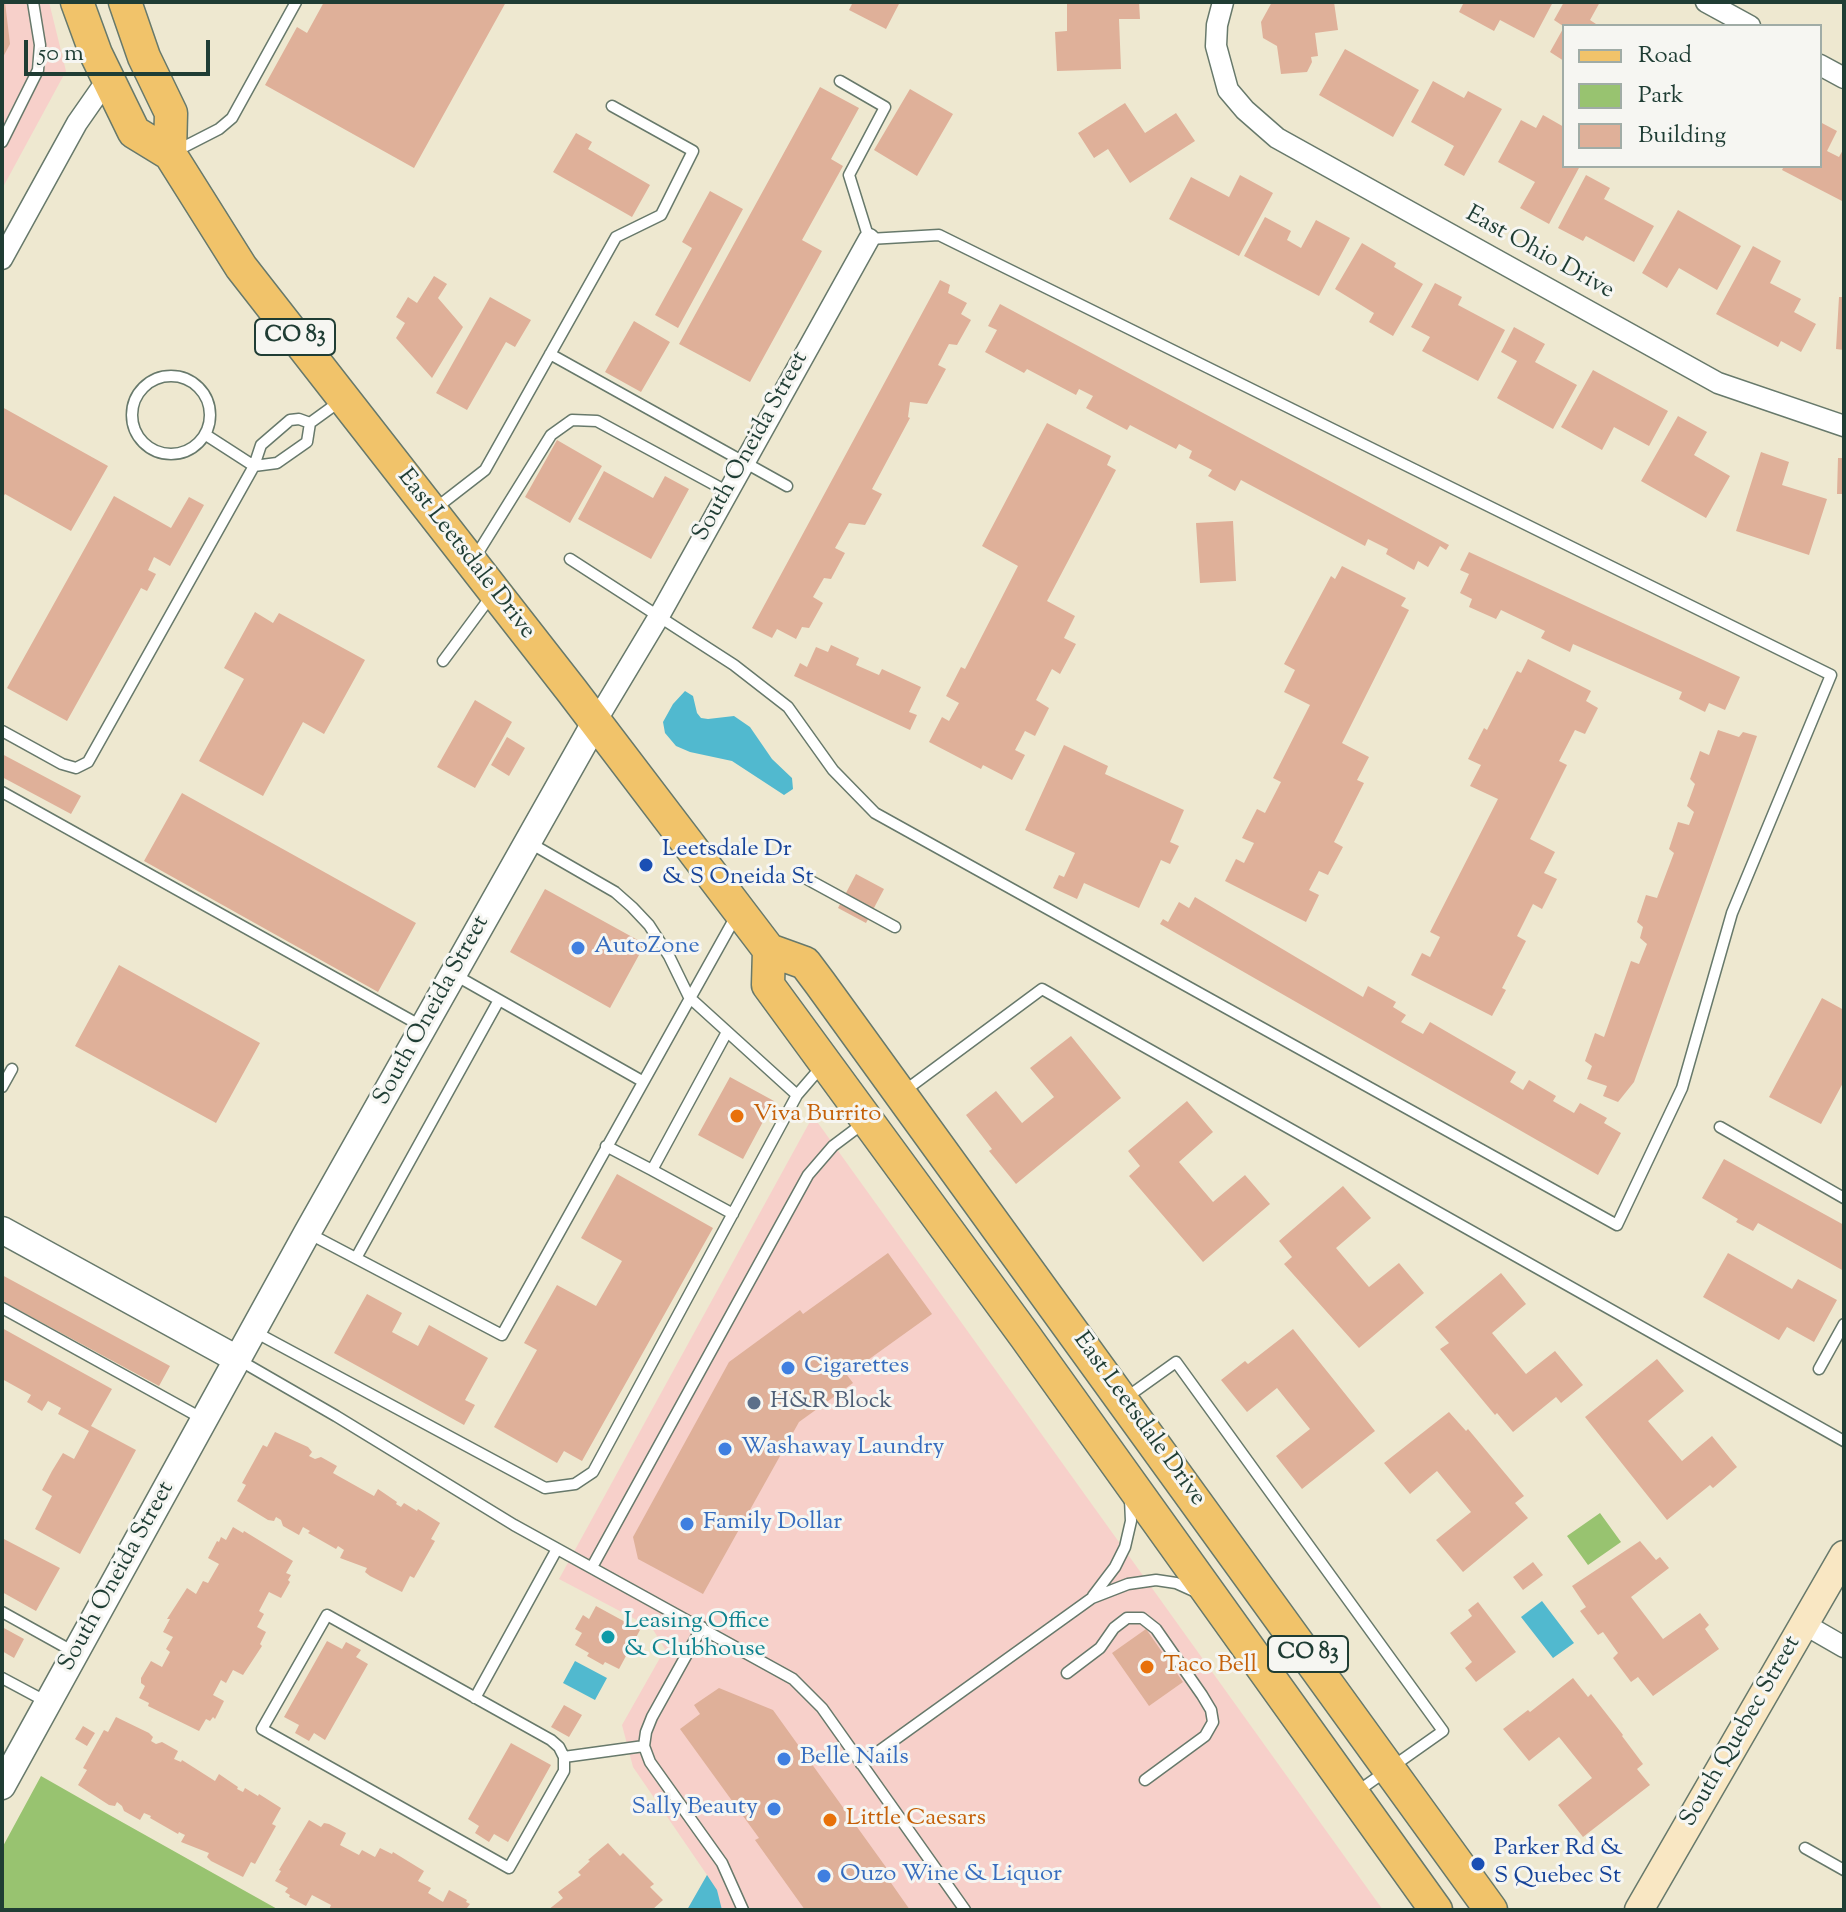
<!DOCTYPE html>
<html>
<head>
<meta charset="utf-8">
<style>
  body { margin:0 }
  #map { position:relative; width:1846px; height:1912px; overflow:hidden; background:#eee8d0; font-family:"Sorts Mill Goudy",serif }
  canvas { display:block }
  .frame { position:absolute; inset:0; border:4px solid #1f3d34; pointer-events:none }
  .legend { position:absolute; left:1562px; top:24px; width:260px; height:144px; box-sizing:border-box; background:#f6f6f2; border:2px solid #a0aca6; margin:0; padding:10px 14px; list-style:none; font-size:24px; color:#1f3d34 }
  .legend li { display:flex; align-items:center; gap:16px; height:40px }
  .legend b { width:40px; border:2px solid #a0aca6 }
  .scale { position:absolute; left:24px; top:40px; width:186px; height:36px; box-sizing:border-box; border:4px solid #1f3d34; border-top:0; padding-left:10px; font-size:24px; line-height:28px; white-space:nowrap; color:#1f3d34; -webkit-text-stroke:6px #f6f6f2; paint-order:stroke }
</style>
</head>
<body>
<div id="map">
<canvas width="1846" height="1912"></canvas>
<div class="frame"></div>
<ul class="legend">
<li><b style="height:10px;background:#f1c36a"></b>Road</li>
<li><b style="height:22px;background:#98c370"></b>Park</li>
<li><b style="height:22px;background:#dfb099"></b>Building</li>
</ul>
<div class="scale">50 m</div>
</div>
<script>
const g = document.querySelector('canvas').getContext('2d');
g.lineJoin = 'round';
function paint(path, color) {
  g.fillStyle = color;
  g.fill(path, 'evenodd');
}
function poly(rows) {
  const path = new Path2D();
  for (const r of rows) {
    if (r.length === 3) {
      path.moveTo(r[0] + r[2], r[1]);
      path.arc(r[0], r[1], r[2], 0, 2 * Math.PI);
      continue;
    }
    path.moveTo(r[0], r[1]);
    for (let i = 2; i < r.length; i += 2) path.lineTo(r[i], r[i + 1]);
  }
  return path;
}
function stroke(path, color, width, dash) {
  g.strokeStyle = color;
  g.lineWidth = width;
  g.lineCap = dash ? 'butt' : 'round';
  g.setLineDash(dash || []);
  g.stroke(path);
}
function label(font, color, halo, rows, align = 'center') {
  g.font = font + ' "Sorts Mill Goudy",serif';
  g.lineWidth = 6;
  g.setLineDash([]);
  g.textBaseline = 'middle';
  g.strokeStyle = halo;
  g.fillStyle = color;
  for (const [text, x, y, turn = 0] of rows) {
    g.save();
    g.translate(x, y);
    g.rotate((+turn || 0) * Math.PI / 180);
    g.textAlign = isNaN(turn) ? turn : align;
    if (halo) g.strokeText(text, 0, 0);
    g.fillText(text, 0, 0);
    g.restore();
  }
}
const built = poly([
  [2,2,49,2,66,71,2,189],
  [813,1116,984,1354,1383,1910,687,1910,707,1875,633,1767,622,1725,665,1649,652,1628,559,1579]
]);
const green = poly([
  [1600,1513,1621,1542,1588,1565,1567,1536],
  [41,1776,113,1817,279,1910,2,1910,2,1848]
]);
const water = poly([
  [685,691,693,696,697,713,701,718,708,719,734,716,750,727,772,759,792,778,793,789,784,795,732,761,690,752,676,746,665,733,663,722,673,704],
  [1542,1601,1574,1643,1553,1658,1521,1617],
  [575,1661,607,1678,595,1700,563,1683],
  [707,1875,717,1890,722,1910,687,1910]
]);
const building = poly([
  [2,2,5,2,10,44,2,59],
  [324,2,506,2,414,168,265,85,297,27,307,33],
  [853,2,900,2,886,29,849,10],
  [1067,2,1139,2,1140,19,1119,19,1121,69,1057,71,1055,32,1067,31],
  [1272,2,1334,2,1338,30,1315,33,1318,56,1311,57,1312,62,1307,72,1281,74,1277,46,1263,38,1261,22],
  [1464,2,1553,2,1534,38,1500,20,1494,31,1459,12],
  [1564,2,1600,2,1590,20,1599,26,1563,26,1554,20],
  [1564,27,1564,61,1550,52],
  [1345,49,1419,90,1393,137,1319,95],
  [1433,81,1464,98,1468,91,1502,109,1464,176,1444,165,1454,146,1411,122],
  [820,87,859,108,831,159,843,166,802,240,822,251,750,382,679,344],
  [910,89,953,114,917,176,874,150],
  [1125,103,1145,133,1176,113,1195,141,1130,183,1108,149,1094,158,1078,133],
  [1543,115,1564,127,1564,166,1580,166,1549,224,1520,208,1535,182,1498,162,1521,120,1536,128],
  [1820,122,1837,131,1827,151,1839,157,1844,148,1844,202,1782,170,1784,166,1820,166],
  [576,133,592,142,588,149,650,185,632,217,553,172],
  [1240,175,1273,193,1239,256,1169,219,1191,177,1229,197],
  [1586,175,1610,188,1604,199,1654,226,1634,262,1586,236,1583,241,1558,228],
  [710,191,743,209,678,328,655,315,692,248,682,242],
  [1678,210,1741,246,1717,290,1679,268,1667,288,1642,273],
  [1265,217,1291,231,1287,240,1301,248,1316,220,1350,238,1319,296,1244,256],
  [1362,243,1396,263,1394,267,1423,284,1393,336,1369,322,1374,313,1335,289],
  [1753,246,1781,261,1770,283,1801,299,1794,312,1816,324,1801,352,1781,341,1778,347,1716,314],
  [434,276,447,284,438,298,463,327,432,378,396,338,405,323,396,317,408,297,417,303],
  [940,280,950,285,948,293,967,303,961,314,971,320,957,345,949,344,938,365,946,369,927,404,910,402,908,417,910,418,872,489,882,494,865,525,849,523,835,548,845,553,831,579,824,578,813,597,823,603,809,628,802,627,796,639,777,629,772,638,752,628],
  [1435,283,1462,297,1458,305,1505,330,1478,381,1422,351,1430,337,1411,327],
  [490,297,531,320,515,347,506,342,467,410,436,393],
  [1839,297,1844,297,1844,350,1836,349],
  [1000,304,1449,545,1446,550,1440,546,1428,567,1418,561,1414,570,1386,554,1388,549,1368,539,1365,546,1241,480,1235,491,1208,476,1212,470,1189,458,1192,451,1179,444,1176,449,1130,425,1127,430,1086,408,1093,396,1079,389,1076,395,1027,369,1024,373,985,352,997,330,988,326],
  [634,321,670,342,641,392,605,372],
  [1514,327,1545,344,1535,362,1577,385,1553,429,1497,398,1517,361,1501,352],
  [1593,370,1668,411,1649,446,1614,427,1602,450,1561,427],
  [2,407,108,466,71,531,5,494,2,499],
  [1678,416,1707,432,1694,455,1730,476,1706,518,1641,481],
  [1047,423,1111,456,1107,465,1116,470,1047,601,1075,616,1064,638,1076,644,1060,674,1052,669,1036,700,1049,708,1035,736,1025,731,1015,750,1025,755,1012,780,983,765,981,769,929,742,942,717,949,721,959,703,946,696,961,667,965,669,1018,566,982,546],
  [557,440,602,466,570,523,525,497],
  [1761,452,1789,462,1782,485,1827,499,1809,555,1736,531],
  [1838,458,1844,458,1844,494,1837,494],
  [604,471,653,498,665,476,689,489,651,559,578,519],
  [114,496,171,528,189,497,204,505,170,566,154,557,148,570,156,574,147,591,141,588,67,721,7,688],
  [1233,521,1236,581,1200,583,1196,523],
  [1469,552,1740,677,1725,710,1709,703,1705,712,1679,699,1682,692,1573,644,1570,652,1541,638,1545,631,1501,610,1496,619,1469,607,1472,599,1460,593,1469,574,1460,570],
  [1342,566,1406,598,1401,606,1409,610,1342,743,1369,757,1357,780,1364,783,1334,842,1343,847,1328,875,1319,871,1309,890,1319,895,1306,922,1225,881,1236,859,1244,863,1254,843,1242,838,1257,809,1265,813,1281,782,1273,778,1310,705,1284,692,1295,670,1284,664,1331,576,1335,579],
  [255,612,273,623,279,613,365,660,324,734,303,722,263,796,199,761,244,679,224,668],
  [831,645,859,658,856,665,879,675,882,669,921,687,909,712,917,715,910,730,794,676,800,663,807,667,816,647,828,652],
  [1528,659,1591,691,1586,701,1598,708,1585,734,1575,730,1559,761,1567,765,1530,839,1555,852,1544,873,1557,879,1542,909,1533,904,1517,936,1526,941,1502,988,1506,990,1492,1016,1411,975,1422,953,1430,957,1440,937,1430,932,1498,799,1470,786,1481,765,1468,759,1484,728,1487,730,1517,671,1521,673],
  [475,700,512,722,475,788,437,767],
  [1718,730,1739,737,1743,732,1757,736,1634,1082,1618,1102,1603,1096,1607,1086,1587,1079,1592,1066,1585,1061,1595,1033,1604,1037,1631,961,1639,964,1647,944,1640,938,1643,927,1637,922,1646,895,1657,898,1674,853,1669,849,1678,822,1689,825,1694,812,1687,806,1695,784,1690,779,1700,751,1709,755],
  [507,737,525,748,509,776,491,765],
  [1064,745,1108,766,1105,774,1184,810,1170,842,1179,846,1170,864,1161,860,1139,908,1084,883,1077,899,1053,888,1059,875,1064,877,1075,853,1025,830],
  [2,754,81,796,71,814,2,777],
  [182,793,416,923,378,992,144,861],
  [856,874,884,889,866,923,838,908],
  [545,889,645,944,610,1008,510,952],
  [1195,897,1363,997,1368,986,1396,1002,1393,1007,1406,1015,1401,1022,1423,1034,1430,1022,1516,1072,1510,1082,1523,1090,1529,1080,1556,1096,1553,1101,1574,1113,1580,1103,1607,1118,1604,1123,1621,1133,1598,1175,1160,924,1163,919,1168,922,1179,902,1189,908],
  [119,965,260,1043,216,1123,75,1046],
  [1822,998,1844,1010,1844,1081,1821,1124,1769,1097],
  [1071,1036,1121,1098,1016,1184,989,1151,992,1149,966,1115,996,1091,1022,1123,1054,1097,1030,1068],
  [730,1077,774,1101,743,1159,698,1135],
  [1187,1101,1213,1132,1179,1162,1213,1202,1245,1175,1270,1204,1203,1262,1129,1176,1140,1166,1128,1151],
  [1724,1159,1844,1225,1844,1271,1758,1223,1753,1231,1736,1222,1738,1219,1702,1198],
  [617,1174,713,1228,582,1461,564,1451,557,1463,494,1427,537,1350,524,1343,557,1285,596,1306,622,1261,581,1238],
  [1343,1186,1371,1218,1336,1248,1369,1287,1399,1263,1424,1293,1359,1348,1284,1264,1292,1257,1279,1241],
  [888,1253,932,1314,847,1375,853,1383,799,1422,703,1594,638,1559,633,1537,729,1362,800,1310,803,1314],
  [1728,1253,1792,1289,1798,1279,1837,1300,1814,1342,1787,1327,1779,1340,1703,1297],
  [1501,1273,1526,1304,1492,1333,1526,1374,1555,1351,1583,1385,1561,1403,1556,1397,1513,1432,1497,1413,1495,1415,1440,1349,1449,1343,1435,1327],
  [2,1275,170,1366,159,1386,2,1301],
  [367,1294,402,1313,392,1332,418,1346,429,1325,488,1358,465,1400,475,1405,464,1425,334,1353],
  [2,1328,112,1389,91,1426,136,1450,80,1554,35,1529,52,1496,42,1490,52,1471,63,1453,74,1459,89,1431,58,1414,61,1408,48,1401,42,1411,27,1402,31,1395,2,1379],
  [1293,1329,1375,1431,1302,1489,1276,1456,1310,1429,1277,1388,1247,1412,1221,1380,1245,1361,1248,1364],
  [1657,1359,1684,1391,1648,1421,1682,1461,1712,1436,1737,1467,1713,1488,1710,1485,1667,1520,1585,1417],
  [1449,1412,1466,1431,1468,1429,1524,1496,1515,1503,1528,1518,1463,1572,1436,1540,1471,1512,1437,1471,1410,1494,1384,1463],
  [275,1432,308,1447,312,1452,309,1456,315,1459,321,1457,337,1466,333,1473,340,1477,374,1496,378,1489,397,1502,396,1504,401,1507,404,1503,417,1511,418,1509,440,1523,431,1539,435,1541,414,1578,410,1576,402,1592,370,1576,365,1572,367,1568,340,1558,344,1550,338,1546,336,1549,308,1533,310,1531,303,1527,299,1535,283,1526,281,1520,276,1517,274,1521,268,1520,237,1501,246,1485,242,1483,263,1445,267,1447],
  [233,1527,243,1533,244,1531,293,1561,286,1573,291,1575,288,1580,290,1582,281,1598,269,1592,259,1611,264,1614,257,1627,266,1632,260,1644,262,1646,243,1675,233,1670,226,1683,221,1680,213,1695,224,1701,215,1719,213,1717,210,1721,206,1719,199,1731,148,1706,149,1703,139,1698,145,1686,141,1683,141,1678,151,1661,162,1667,170,1652,166,1649,173,1637,163,1632,170,1619,167,1619,187,1588,196,1594,203,1581,208,1583,219,1564,208,1558,217,1541,219,1542,221,1537,226,1540],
  [2,1538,60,1568,36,1611,2,1592],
  [1640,1541,1656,1560,1660,1557,1669,1568,1631,1597,1663,1639,1700,1613,1709,1625,1705,1629,1719,1649,1653,1696,1638,1677,1631,1682,1613,1658,1618,1653,1603,1632,1598,1635,1580,1611,1586,1607,1572,1586],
  [1533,1562,1543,1575,1523,1590,1513,1577],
  [1478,1602,1516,1652,1476,1682,1465,1668,1472,1662,1450,1633,1472,1616,1468,1610],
  [596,1606,640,1630,619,1669,605,1662,603,1665,587,1656,589,1653,575,1645,582,1633,575,1629,583,1615,589,1619],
  [2,1627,24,1639,14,1658,2,1651],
  [1146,1629,1183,1682,1149,1706,1112,1653],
  [327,1641,342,1649,346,1642,361,1650,356,1657,368,1664,325,1740,314,1733,309,1741,295,1733,299,1725,284,1717],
  [1573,1678,1588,1697,1591,1694,1623,1735,1622,1736,1643,1764,1637,1769,1650,1785,1583,1837,1558,1805,1592,1778,1559,1737,1529,1761,1503,1729,1528,1710,1530,1712],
  [719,1688,773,1710,893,1877,889,1880,910,1910,805,1910,755,1840,759,1838,680,1729,700,1714,694,1705],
  [564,1705,582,1715,569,1737,551,1727],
  [116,1717,149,1733,153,1737,151,1741,156,1744,162,1742,178,1751,174,1759,181,1762,182,1760,215,1781,219,1774,238,1787,237,1789,243,1792,245,1788,258,1796,259,1794,281,1808,272,1824,276,1826,255,1864,251,1862,243,1877,211,1861,207,1857,209,1853,181,1842,185,1835,179,1832,178,1834,150,1818,151,1816,144,1813,140,1820,124,1811,122,1806,117,1802,115,1806,109,1805,78,1785,87,1770,83,1768,104,1730,108,1732],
  [83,1726,95,1733,87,1746,75,1739],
  [511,1743,551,1765,508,1842,494,1834,489,1842,475,1833,479,1826,468,1819],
  [309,1820,321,1827,324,1823,329,1824,346,1833,340,1845,359,1855,362,1850,375,1857,380,1848,392,1854,393,1852,424,1871,418,1881,431,1888,428,1893,443,1902,449,1890,467,1900,466,1902,470,1904,467,1908,471,1910,329,1910,331,1905,312,1895,306,1906,289,1897,290,1895,285,1892,288,1888,275,1881,281,1871,279,1870],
  [608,1843,620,1856,623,1853,654,1884,650,1887,663,1900,652,1910,548,1910,563,1898,558,1892,581,1875,578,1872,590,1861,588,1860]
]);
const service = poly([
  [2,142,38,70,40,45,33,2],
  [176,151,219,129,232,118,296,2],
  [550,354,787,486],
  [171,415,39],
  [206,435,254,466,277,463,307,442,310,423,339,402],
  [436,508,485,470,616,237,661,215,693,151,612,106],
  [474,559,551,435,572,420,597,421,728,492],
  [570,559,734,665,788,707,833,770,875,813,1617,1225,1682,1088,1732,913,1831,675,939,235,869,239,849,175,885,107,840,81],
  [443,661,492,595],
  [2,731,62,764,76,768,88,762,254,466,261,445,290,420,299,419,310,423],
  [2,792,423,1027],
  [530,843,615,892,632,907,649,925,669,956,689,997,797,1095],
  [807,879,895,927],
  [455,975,642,1081],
  [2,1087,12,1069],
  [903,1092,1042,989,1844,1441],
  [1720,1127,1844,1198],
  [606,1146,652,1170,727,1032],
  [652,1170,733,1214],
  [308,1233,502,1335,736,916],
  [356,1258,499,1000],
  [2,1308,203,1419],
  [255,1332,545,1488,575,1484,593,1472,797,1095,822,1066],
  [239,1360,336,1416,514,1525,793,1679,822,1708,965,1910],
  [1819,1369,1844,1324],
  [1127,1397,1176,1362,1443,1731,1358,1791],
  [592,1567,808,1175,833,1146,865,1122],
  [1093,1596,1115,1567,1125,1547,1131,1521,1130,1499],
  [2,1612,74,1652],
  [327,1615,551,1740,559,1747,564,1757,564,1771,509,1868,262,1729,327,1615],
  [702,1627,652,1717,646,1732,644,1746,650,1762,722,1863,743,1910],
  [1067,1673,1100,1648,1114,1628,1127,1618,1142,1618,1156,1629,1202,1695,1211,1710,1213,1722,1205,1736,1145,1780],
  [2,1678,47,1702],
  [475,1698,557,1549],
  [564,1757,644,1746],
  [861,1764,1092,1598,1128,1584,1156,1580,1176,1583,1196,1592],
  [1805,1848,1844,1870]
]);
const minor = poly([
  [1223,2,1217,25,1216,46,1228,90,1245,110,1277,138,1718,383,1844,426],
  [1706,2,1750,26],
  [1820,65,1844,78],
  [2,259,77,123,100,90,111,85],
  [595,723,658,618,869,239],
  [1804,1624,1844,1647]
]);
const tertiary = poly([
  [2,1230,237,1359],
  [2,1786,307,1233,595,723]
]);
const secondary = poly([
  [1639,1910,1844,1555]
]);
const primary = poly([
  [77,2,96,54,134,132,170,154,241,267,572,691,769,950,805,963,820,983,1491,1910],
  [125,2,144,57,171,113,170,154],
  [769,950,768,985,1025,1336,1436,1910]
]);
const markers = [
  [646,865,8,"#1a4fb4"],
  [578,948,8,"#3f7fe0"],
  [737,1116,8,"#e8710a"],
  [788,1368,8,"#3f7fe0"],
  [754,1403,8,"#5c6f8a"],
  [725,1449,8,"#3f7fe0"],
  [687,1524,8,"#3f7fe0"],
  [608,1637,8,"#0f9aa8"],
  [1147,1667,8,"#e8710a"],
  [784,1759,8,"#3f7fe0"],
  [774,1809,8,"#3f7fe0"],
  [830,1820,8,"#e8710a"],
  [1478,1864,8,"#1a4fb4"],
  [824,1876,8,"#3f7fe0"]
];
const shields = [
  [295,337,80],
  [1308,1654,80]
];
const shieldNames = [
  ["CO 83",295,337],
  ["CO 83",1308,1654]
];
const streetNames = [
  ["East Ohio Drive",1539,254,29],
  ["South Oneida Street",752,447,-61],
  ["East Leetsdale Drive",465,555,52],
  ["South Oneida Street",433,1011,-61],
  ["East Leetsdale Drive",1138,1420,54],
  ["South Oneida Street",118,1577,-61],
  ["South Quebec Street",1742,1732,-60]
];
const transitNames = [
  ["Leetsdale Dr",662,851],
  ["& S Oneida St",662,879],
  ["Parker Rd &",1494,1850],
  ["S Quebec St",1494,1878]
];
const shopNames = [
  ["AutoZone",594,948],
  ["Cigarettes",804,1368],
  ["Washaway Laundry",741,1449],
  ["Family Dollar",703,1524],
  ["Belle Nails",800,1759],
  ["Sally Beauty",758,1809,"right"],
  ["Ouzo Wine & Liquor",840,1876]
];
const foodNames = [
  ["Viva Burrito",753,1116],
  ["Taco Bell",1163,1667],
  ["Little Caesars",846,1820]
];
const serviceNames = [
  ["H&R Block",770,1403]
];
const cultureNames = [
  ["Leasing Office",624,1623],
  ["& Clubhouse",624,1651]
];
paint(built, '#f7d0ca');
paint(green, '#98c370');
paint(water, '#51b9cf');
paint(building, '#dfb099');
stroke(service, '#67796b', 13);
stroke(minor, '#67796b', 23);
stroke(tertiary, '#67796b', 29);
stroke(secondary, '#67796b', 31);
stroke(primary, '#67796b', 35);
stroke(service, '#fff', 10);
stroke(minor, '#fff', 20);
stroke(tertiary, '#fff', 26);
stroke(secondary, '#f9e7c3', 28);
stroke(primary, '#f1c36a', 32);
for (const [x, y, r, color] of markers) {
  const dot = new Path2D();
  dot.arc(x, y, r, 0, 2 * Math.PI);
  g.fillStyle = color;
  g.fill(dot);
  stroke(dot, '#f6f6f2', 3);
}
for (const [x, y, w] of shields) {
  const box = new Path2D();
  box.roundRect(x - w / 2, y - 18, w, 36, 6);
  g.fillStyle = '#f6f6f2';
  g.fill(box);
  stroke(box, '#1f3d34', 2);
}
label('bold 22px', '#1f3d34', null, shieldNames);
label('24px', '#1f3d34', '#f6f6f2', streetNames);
label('24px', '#164399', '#f6f6f2', transitNames, 'left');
label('24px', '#366cbe', '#f6f6f2', shopNames, 'left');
label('24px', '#c56008', '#f6f6f2', foodNames, 'left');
label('24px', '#4e5e75', '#f6f6f2', serviceNames, 'left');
label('24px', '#0d838f', '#f6f6f2', cultureNames, 'left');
</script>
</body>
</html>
